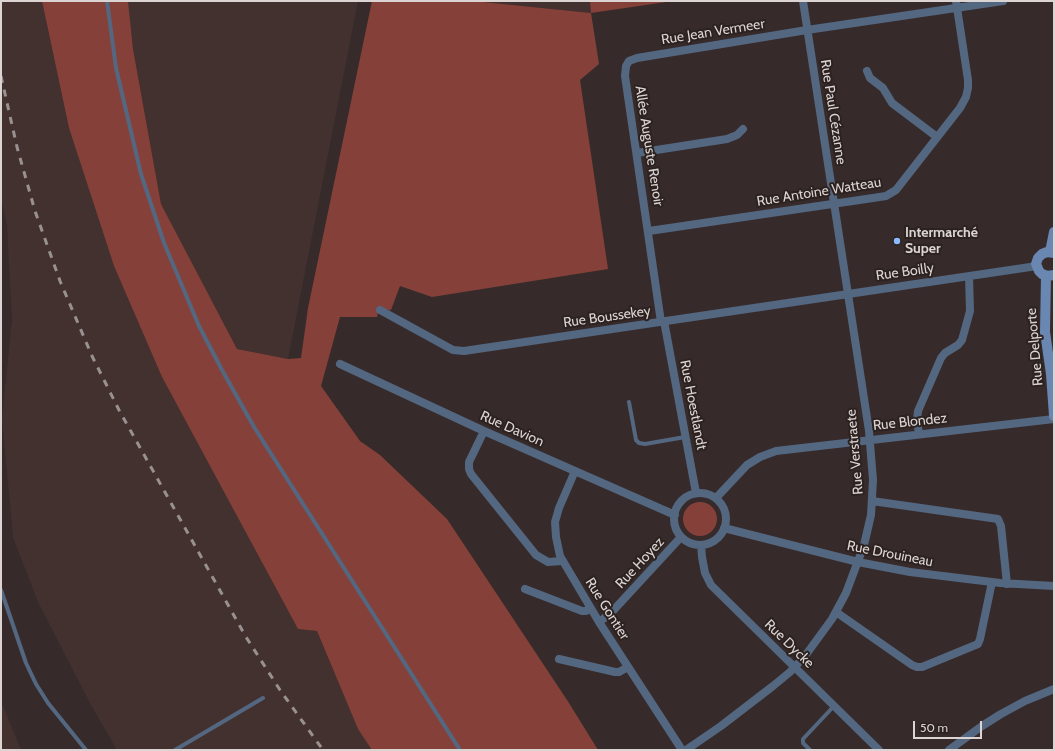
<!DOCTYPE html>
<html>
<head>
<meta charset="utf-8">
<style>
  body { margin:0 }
  #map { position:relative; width:1055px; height:751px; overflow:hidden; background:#362b2a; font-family:Cabin,sans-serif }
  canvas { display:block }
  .frame { position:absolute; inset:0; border:2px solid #dbd4d3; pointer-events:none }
  .scale { position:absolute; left:913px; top:721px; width:69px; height:18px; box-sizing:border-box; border:2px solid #dbd4d3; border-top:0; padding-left:5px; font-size:12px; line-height:14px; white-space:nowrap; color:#dbd4d3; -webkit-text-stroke:3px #2c2220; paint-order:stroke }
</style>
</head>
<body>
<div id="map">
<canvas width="1055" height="751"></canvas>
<div class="frame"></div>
<div class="scale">50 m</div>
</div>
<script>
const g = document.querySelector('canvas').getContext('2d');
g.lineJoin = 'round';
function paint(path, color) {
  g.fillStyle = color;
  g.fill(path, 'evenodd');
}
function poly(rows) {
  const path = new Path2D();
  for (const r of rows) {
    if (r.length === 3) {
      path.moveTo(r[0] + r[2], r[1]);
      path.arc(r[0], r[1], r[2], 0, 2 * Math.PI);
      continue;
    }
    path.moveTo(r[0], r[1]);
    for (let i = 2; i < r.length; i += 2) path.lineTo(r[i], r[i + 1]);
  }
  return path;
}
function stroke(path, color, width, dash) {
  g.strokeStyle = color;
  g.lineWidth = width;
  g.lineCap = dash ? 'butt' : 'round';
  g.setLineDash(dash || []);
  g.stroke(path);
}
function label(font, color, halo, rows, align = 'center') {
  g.font = font + ' Cabin,sans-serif';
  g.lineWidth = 4;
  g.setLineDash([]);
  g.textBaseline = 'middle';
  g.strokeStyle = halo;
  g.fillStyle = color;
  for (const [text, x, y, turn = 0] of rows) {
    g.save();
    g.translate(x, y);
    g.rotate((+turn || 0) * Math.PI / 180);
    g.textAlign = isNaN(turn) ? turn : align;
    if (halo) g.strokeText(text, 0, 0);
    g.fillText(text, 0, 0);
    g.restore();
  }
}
const built = poly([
  [1,1,42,1,69,128,114,266,162,377,298,629,317,631,358,729,373,750,117,750,91,705,38,602,13,537,2,418,12,320,7,226,1,198],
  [128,1,358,1,288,359,237,349,161,204,133,49],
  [473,1,590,1,591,13],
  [1,704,4,708,21,750,1,750]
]);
const green = poly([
  [42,1,128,1,133,49,161,204,237,349,288,359,301,358,308,308,372,1,473,1,591,13,590,1,673,1,591,13,599,64,580,80,608,269,432,297,400,286,391,310,379,309,377,317,340,317,321,386,360,441,380,455,447,519,569,703,598,750,372,750,358,729,317,631,298,629,162,377,114,266,69,128],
  [700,519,17]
]);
const lane = poly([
  [107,1,116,68,141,174,164,243,199,326,222,370,254,427,460,750],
  [629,402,636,440,639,443,645,444,685,437],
  [1,590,26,663,36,684,48,703,86,750],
  [175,750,263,698],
  [810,750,803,743,803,739,834,706]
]);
const street = poly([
  [867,71,870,78,883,88,892,103,937,137],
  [637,153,727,139,737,135,743,129],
  [649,231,873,198,886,196,896,190,960,108,966,97,968,88,968,80,956,1],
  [380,310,453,350,464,351,1037,266],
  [664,321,696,493],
  [661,322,625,76,626,66,629,61,637,58,807,30,1003,1],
  [340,364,484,431,675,515],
  [484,431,469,462,469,469,471,474,536,555,548,562,562,561],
  [919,434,917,420,918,411,941,358,945,353,958,345,962,340,970,311,969,276],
  [575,471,559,508,555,522,556,537,560,556,599,622,682,750],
  [700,519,26],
  [716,498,747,465,760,457,776,451,1054,419],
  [872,501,998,519,1001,526,1007,584],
  [724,528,858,562,910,572,1000,583,1054,586],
  [701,545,702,557,705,573,711,585,879,750],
  [525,589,582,611,586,611,590,608],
  [836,612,912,665,917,667,922,667,978,644,980,639,992,582],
  [599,622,610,614,681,537],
  [559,659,615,672,619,672,628,667],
  [686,750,721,726,773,686,790,672,805,656,832,619,846,593,864,545,871,515,873,480,869,431,803,1],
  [949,750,982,726,1001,714,1025,701,1054,689]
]);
const secondary = poly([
  [1050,252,1054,232],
  [1054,253,1047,252,1042,254,1038,258,1036,264,1039,271,1042,274,1047,276,1054,275],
  [1046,276,1045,332,1051,374,1054,416]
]);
const rail = poly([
  [1,76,17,147,35,211,60,281,92,356,119,410,246,637,280,690,323,750]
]);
const markers = [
  [897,241,4,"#8abafc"]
];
const streetNames = [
  ["Rue Jean Vermeer",713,32,-9],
  ["Rue Paul Cézanne",833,112,81],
  ["Allée Auguste Renoir",649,146,81],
  ["Rue Antoine Watteau",819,192,-9],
  ["Rue Boilly",905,272,-8],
  ["Rue Boussekey",607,317,-8],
  ["Rue Delporte",1035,347,-95],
  ["Rue Hoestlandt",693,405,79],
  ["Rue Blondez",910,422,-6],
  ["Rue Davion",512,429,24],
  ["Rue Verstraete",855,452,-95],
  ["Rue Drouineau",890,554,11],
  ["Rue Hoyez",640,563,-47],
  ["Rue Gontier",607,609,58],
  ["Rue Dycke",789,644,44]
];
const poiNames = [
  ["Intermarché",905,233],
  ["Super",905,249]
];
paint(built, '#43312f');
paint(green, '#854139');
stroke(lane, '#546781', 4);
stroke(street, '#546781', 8);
stroke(secondary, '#6987b0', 10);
stroke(rail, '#999190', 3, [7, 7]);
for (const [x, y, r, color] of markers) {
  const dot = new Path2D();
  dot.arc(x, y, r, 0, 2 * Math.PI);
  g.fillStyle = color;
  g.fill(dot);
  stroke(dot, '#2c2220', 1.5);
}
label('14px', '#dbd4d3', '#2c2220', streetNames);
label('bold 14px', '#dbd4d3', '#2c2220', poiNames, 'left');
</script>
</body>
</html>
